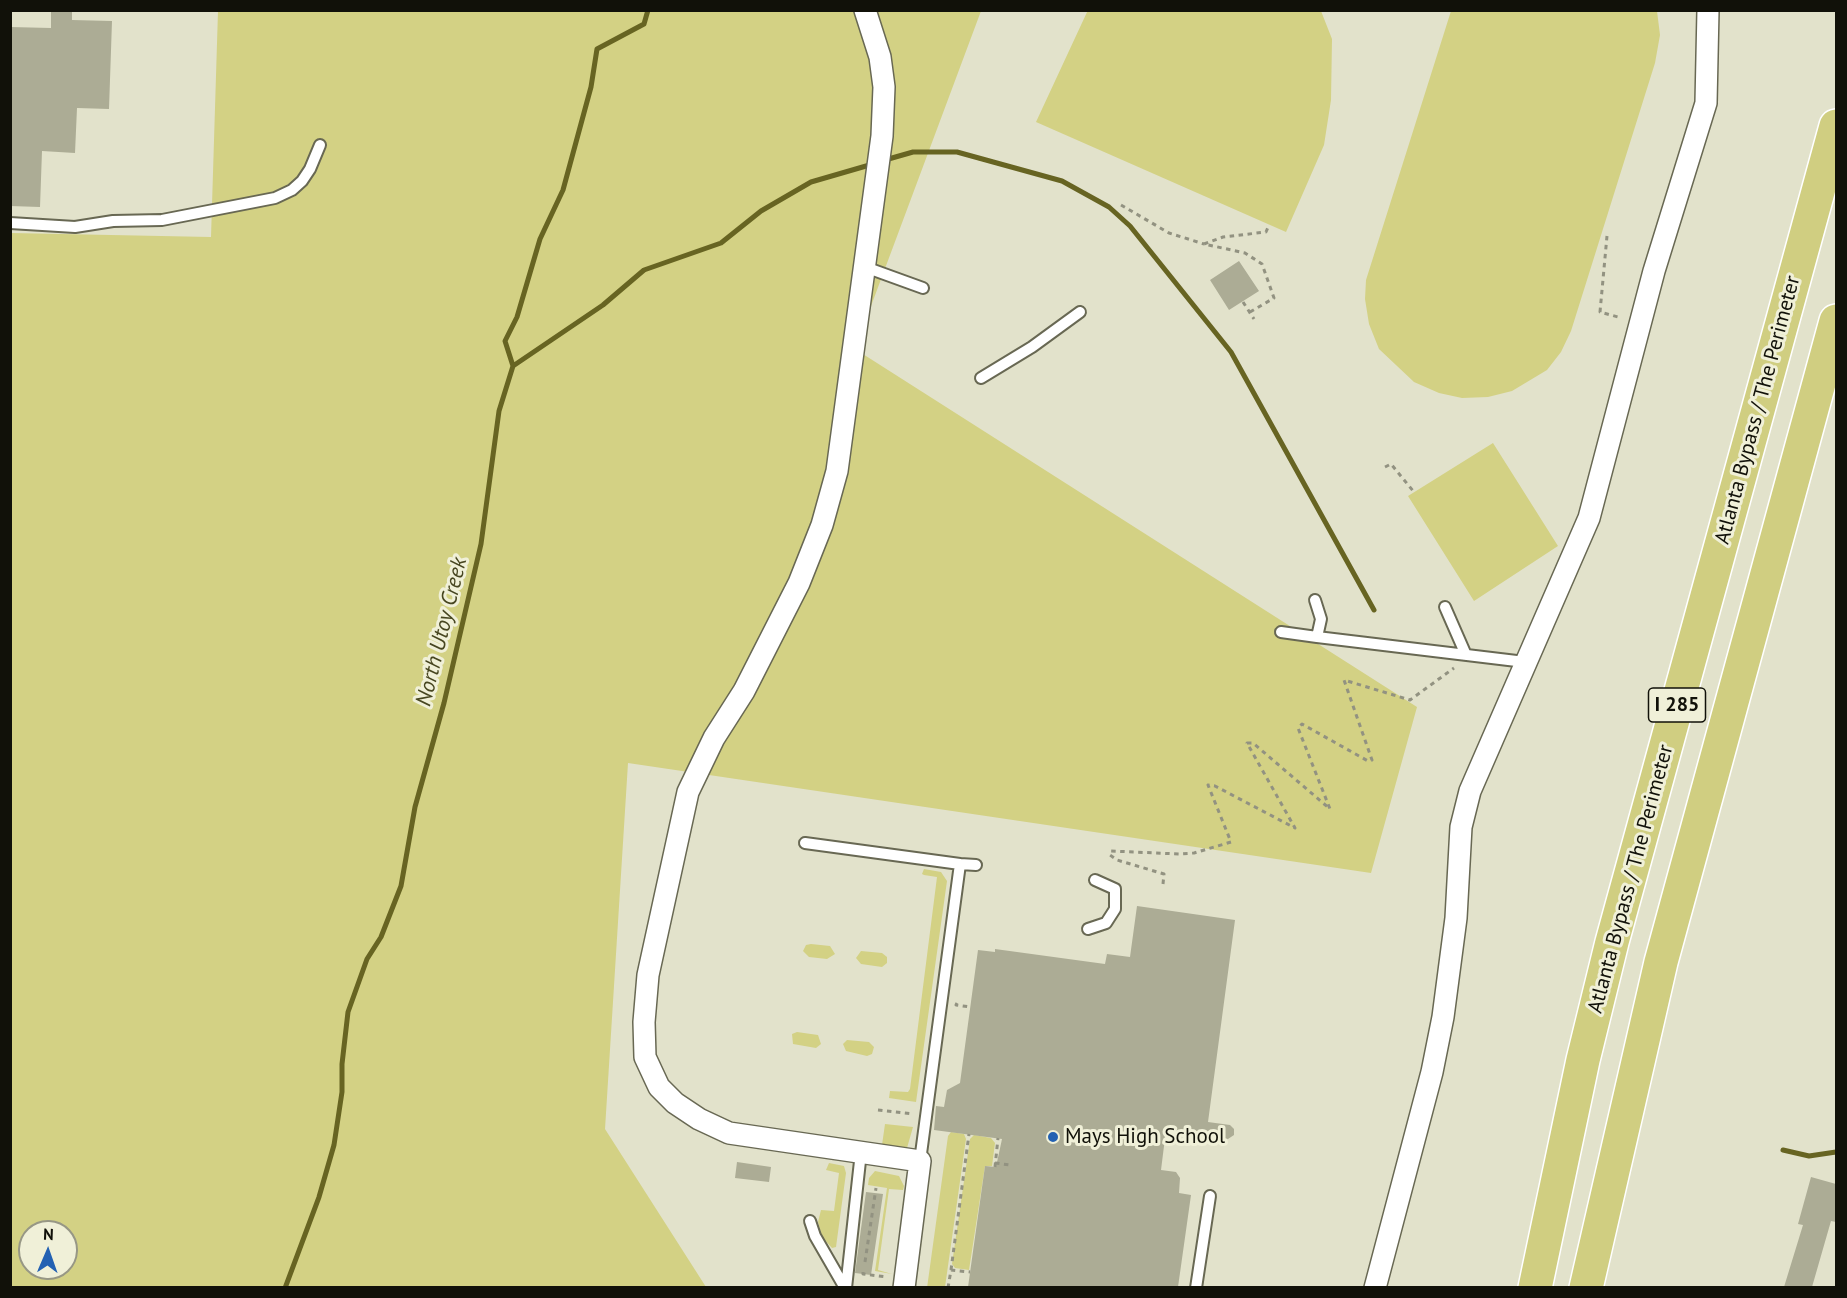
<!DOCTYPE html>
<html>
<head>
<meta charset="utf-8">
<style>
  body { margin:0 }
  #map { position:relative; width:1847px; height:1298px; overflow:hidden; background:#e2e2cb; font-family:"PT Sans",sans-serif }
  canvas { display:block }
  .frame { position:absolute; inset:0; border:12px solid #111109; pointer-events:none }
  .north { position:absolute; left:18px; top:1220px; width:60px; height:60px; box-sizing:border-box; background:#f0f0d8; border:2px solid #979785; border-radius:50%; rotate:2deg; font-size:16px; font-weight:700; line-height:24px; text-align:center; color:#111109 }
  .north::after { content:''; display:block; margin:auto; width:21px; height:27px; background:#2361b2; clip-path:polygon(50% 0,100% 100%,50% 72%,0 100%) }
</style>
</head>
<body>
<div id="map">
<canvas width="1847" height="1298"></canvas>
<div class="frame"></div>
<div class="north">N</div>
</div>
<script>
const g = document.querySelector('canvas').getContext('2d');
g.lineJoin = 'round';
function paint(path, color) {
  g.fillStyle = color;
  g.fill(path, 'evenodd');
}
function poly(rows) {
  const path = new Path2D();
  for (const r of rows) {
    path.moveTo(r[0], r[1]);
    for (let i = 2; i < r.length; i += 2) path.lineTo(r[i], r[i + 1]);
  }
  return path;
}
function stroke(path, color, width, dash) {
  g.strokeStyle = color;
  g.lineWidth = width;
  g.lineCap = dash ? 'butt' : 'round';
  g.setLineDash(dash || []);
  g.stroke(path);
}
function label(font, color, halo, rows, align = 'center') {
  g.font = font + ' "PT Sans",sans-serif';
  g.lineWidth = 6;
  g.setLineDash([]);
  g.textBaseline = 'middle';
  g.strokeStyle = halo;
  g.fillStyle = color;
  for (const [text, x, y, turn = 0] of rows) {
    g.save();
    g.translate(x, y);
    g.rotate((+turn || 0) * Math.PI / 180);
    g.textAlign = isNaN(turn) ? turn : align;
    if (halo) g.strokeText(text, 0, 0);
    g.fillText(text, 0, 0);
    g.restore();
  }
}
const green = poly([
  [1088,10,1321,11,1332,39,1331,100,1324,145,1286,232,1036,122],
  [218,11,981,11,855,349,1417,707,1371,873,628,763,605,1129,706,1287,11,1288,11,233,211,237],
  [30,1232,66,1232,66,1268,30,1268],
  [1451,11,1657,11,1660,35,1655,63,1571,331,1561,352,1547,370,1512,391,1488,397,1462,398,1439,393,1414,382,1379,349,1369,324,1365,299,1366,280],
  [1493,443,1558,546,1474,601,1408,496],
  [924,869,941,872,947,881,916,1102,889,1098,890,1091,908,1092,910,1089,937,877,924,875,922,874],
  [811,944,830,946,835,954,827,959,809,957,803,951,806,945],
  [861,951,882,953,887,957,887,963,882,967,861,964,856,958],
  [797,1032,818,1035,821,1044,816,1048,793,1044,792,1034],
  [847,1040,869,1042,874,1047,872,1054,867,1056,846,1051,843,1044],
  [885,1124,913,1127,907,1148,902,1150,882,1145],
  [951,1132,964,1134,966,1139,945,1287,927,1288,948,1136],
  [974,1135,991,1138,995,1143,992,1166,985,1166,969,1270,955,1268,952,1264,970,1139],
  [829,1163,844,1166,846,1173,836,1247,832,1248,822,1237,818,1222,821,1210,834,1211,839,1173,826,1170],
  [875,1171,899,1176,904,1186,903,1190,889,1189,878,1270,892,1274,875,1271,887,1188,868,1185,869,1178]
]);
const stream = poly([
  [885,160,913,152,957,152,1062,181,1109,207,1130,226,1231,352,1374,610],
  [513,366,603,305,644,270,721,243,761,211,811,182,873,164],
  [1783,1150,1809,1156,1836,1152],
  [285,1288,319,1197,334,1145,342,1092,342,1064,348,1012,367,959,381,937,401,886,415,807,444,703,481,544,499,411,513,366,505,341,517,317,540,239,563,190,591,87,597,49,644,24,648,10]
]);
const building = poly([
  [51,10,72,10,72,20,112,21,109,109,77,108,75,153,42,151,40,207,10,206,10,27,51,28],
  [1239,261,1259,291,1229,310,1210,280],
  [1137,906,1235,920,1208,1122,1230,1125,1234,1129,1234,1135,1228,1139,1166,1130,1161,1170,1176,1172,1180,1178,1179,1193,1191,1195,1178,1287,968,1287,985,1166,996,1167,1002,1139,934,1130,936,1106,944,1107,947,1090,960,1083,978,950,995,952,995,949,1105,964,1107,954,1130,957],
  [737,1162,771,1167,769,1182,735,1178],
  [1811,1177,1836,1184,1836,1222,1831,1221,1812,1287,1784,1287,1803,1225,1798,1224],
  [866,1192,883,1194,871,1275,855,1273]
]);
const path = poly([
  [1121,205,1169,233,1204,244],
  [1607,236,1600,312,1618,317],
  [1243,302,1254,319],
  [1250,312,1274,298,1262,264,1245,253,1204,244,1223,237,1266,232,1269,225],
  [1385,467,1391,464,1414,492],
  [1163,884,1164,874,1117,860,1110,855,1111,851,1179,854,1194,853,1231,842,1208,785,1215,786,1295,828,1247,743,1253,743,1330,809,1298,728,1302,724,1368,761,1372,760,1344,680,1410,700,1454,668],
  [957,1003,956,1005,970,1007],
  [878,1110,913,1114],
  [995,1163,1010,1165],
  [995,1167,998,1138],
  [865,1262,876,1188],
  [951,1270,969,1134],
  [863,1272,863,1274,887,1277],
  [948,1288,951,1270,970,1272]
]);
const service = poly([
  [10,223,75,227,113,221,162,220,275,198,292,190,302,181,310,169,320,145],
  [865,267,923,288],
  [981,378,1032,347,1080,312],
  [1315,600,1321,619,1317,637,1525,662],
  [1445,607,1466,655],
  [1281,632,1317,637],
  [805,843,960,864,920,1161],
  [960,864,976,865],
  [1088,929,1106,923,1115,909,1115,889,1095,880],
  [810,1221,815,1236,845,1288],
  [846,1288,861,1152],
  [1196,1288,1210,1196]
]);
const minor = poly([
  [865,10,880,57,884,87,882,136,837,471,822,525,799,583,744,691,714,738,688,792,648,975,644,1022,645,1057,659,1087,675,1103,699,1119,729,1133,920,1161,904,1288],
  [1375,1288,1432,1072,1443,1017,1456,918,1461,827,1470,791,1589,518,1654,271,1706,103,1708,10]
]);
const motorway = poly([
  [1535,1288,1583,1060,1612,942,1836,126],
  [1586,1288,1661,962,1836,321]
]);
const markers = [
  [1053,1137,6,"#2361b2"]
];
const shields = [
  [1677,705,57]
];
const shieldNames = [
  ["I 285",1677,705]
];
const streetNames = [
  ["Atlanta Bypass / The Perimeter",1758,410,-75],
  ["Atlanta Bypass / The Perimeter",1631,879,-75]
];
const poiNames = [
  ["Mays High School",1065,1137]
];
const waterNames = [
  ["North Utoy Creek",442,632,-76]
];
paint(green, '#d3d184');
stroke(stream, '#676422', 5);
paint(building, '#acac95');
stroke(service, '#686853', 14);
stroke(minor, '#686853', 24);
stroke(motorway, '#fff', 36);
stroke(path, '#929281', 3, [4.5, 4.5]);
stroke(service, '#fff', 10);
stroke(minor, '#fff', 21);
stroke(motorway, '#d0ce81', 33);
for (const [x, y, r, color] of markers) {
  const dot = new Path2D();
  dot.arc(x, y, r, 0, 2 * Math.PI);
  g.fillStyle = color;
  g.fill(dot);
  stroke(dot, '#f0f0d8', 2);
}
for (const [x, y, w] of shields) {
  const box = new Path2D();
  box.roundRect(x - w / 2, y - 17, w, 34, 4.5);
  g.fillStyle = '#f0f0d8';
  g.fill(box);
  stroke(box, '#111109', 1.5);
}
label('bold 20px', '#111109', null, shieldNames);
label('21px', '#111109', '#f0f0d8', streetNames);
label('21px', '#111109', '#f0f0d8', poiNames, 'left');
label('italic 22px', '#474620', '#f0f0d8', waterNames);
</script>
</body>
</html>
